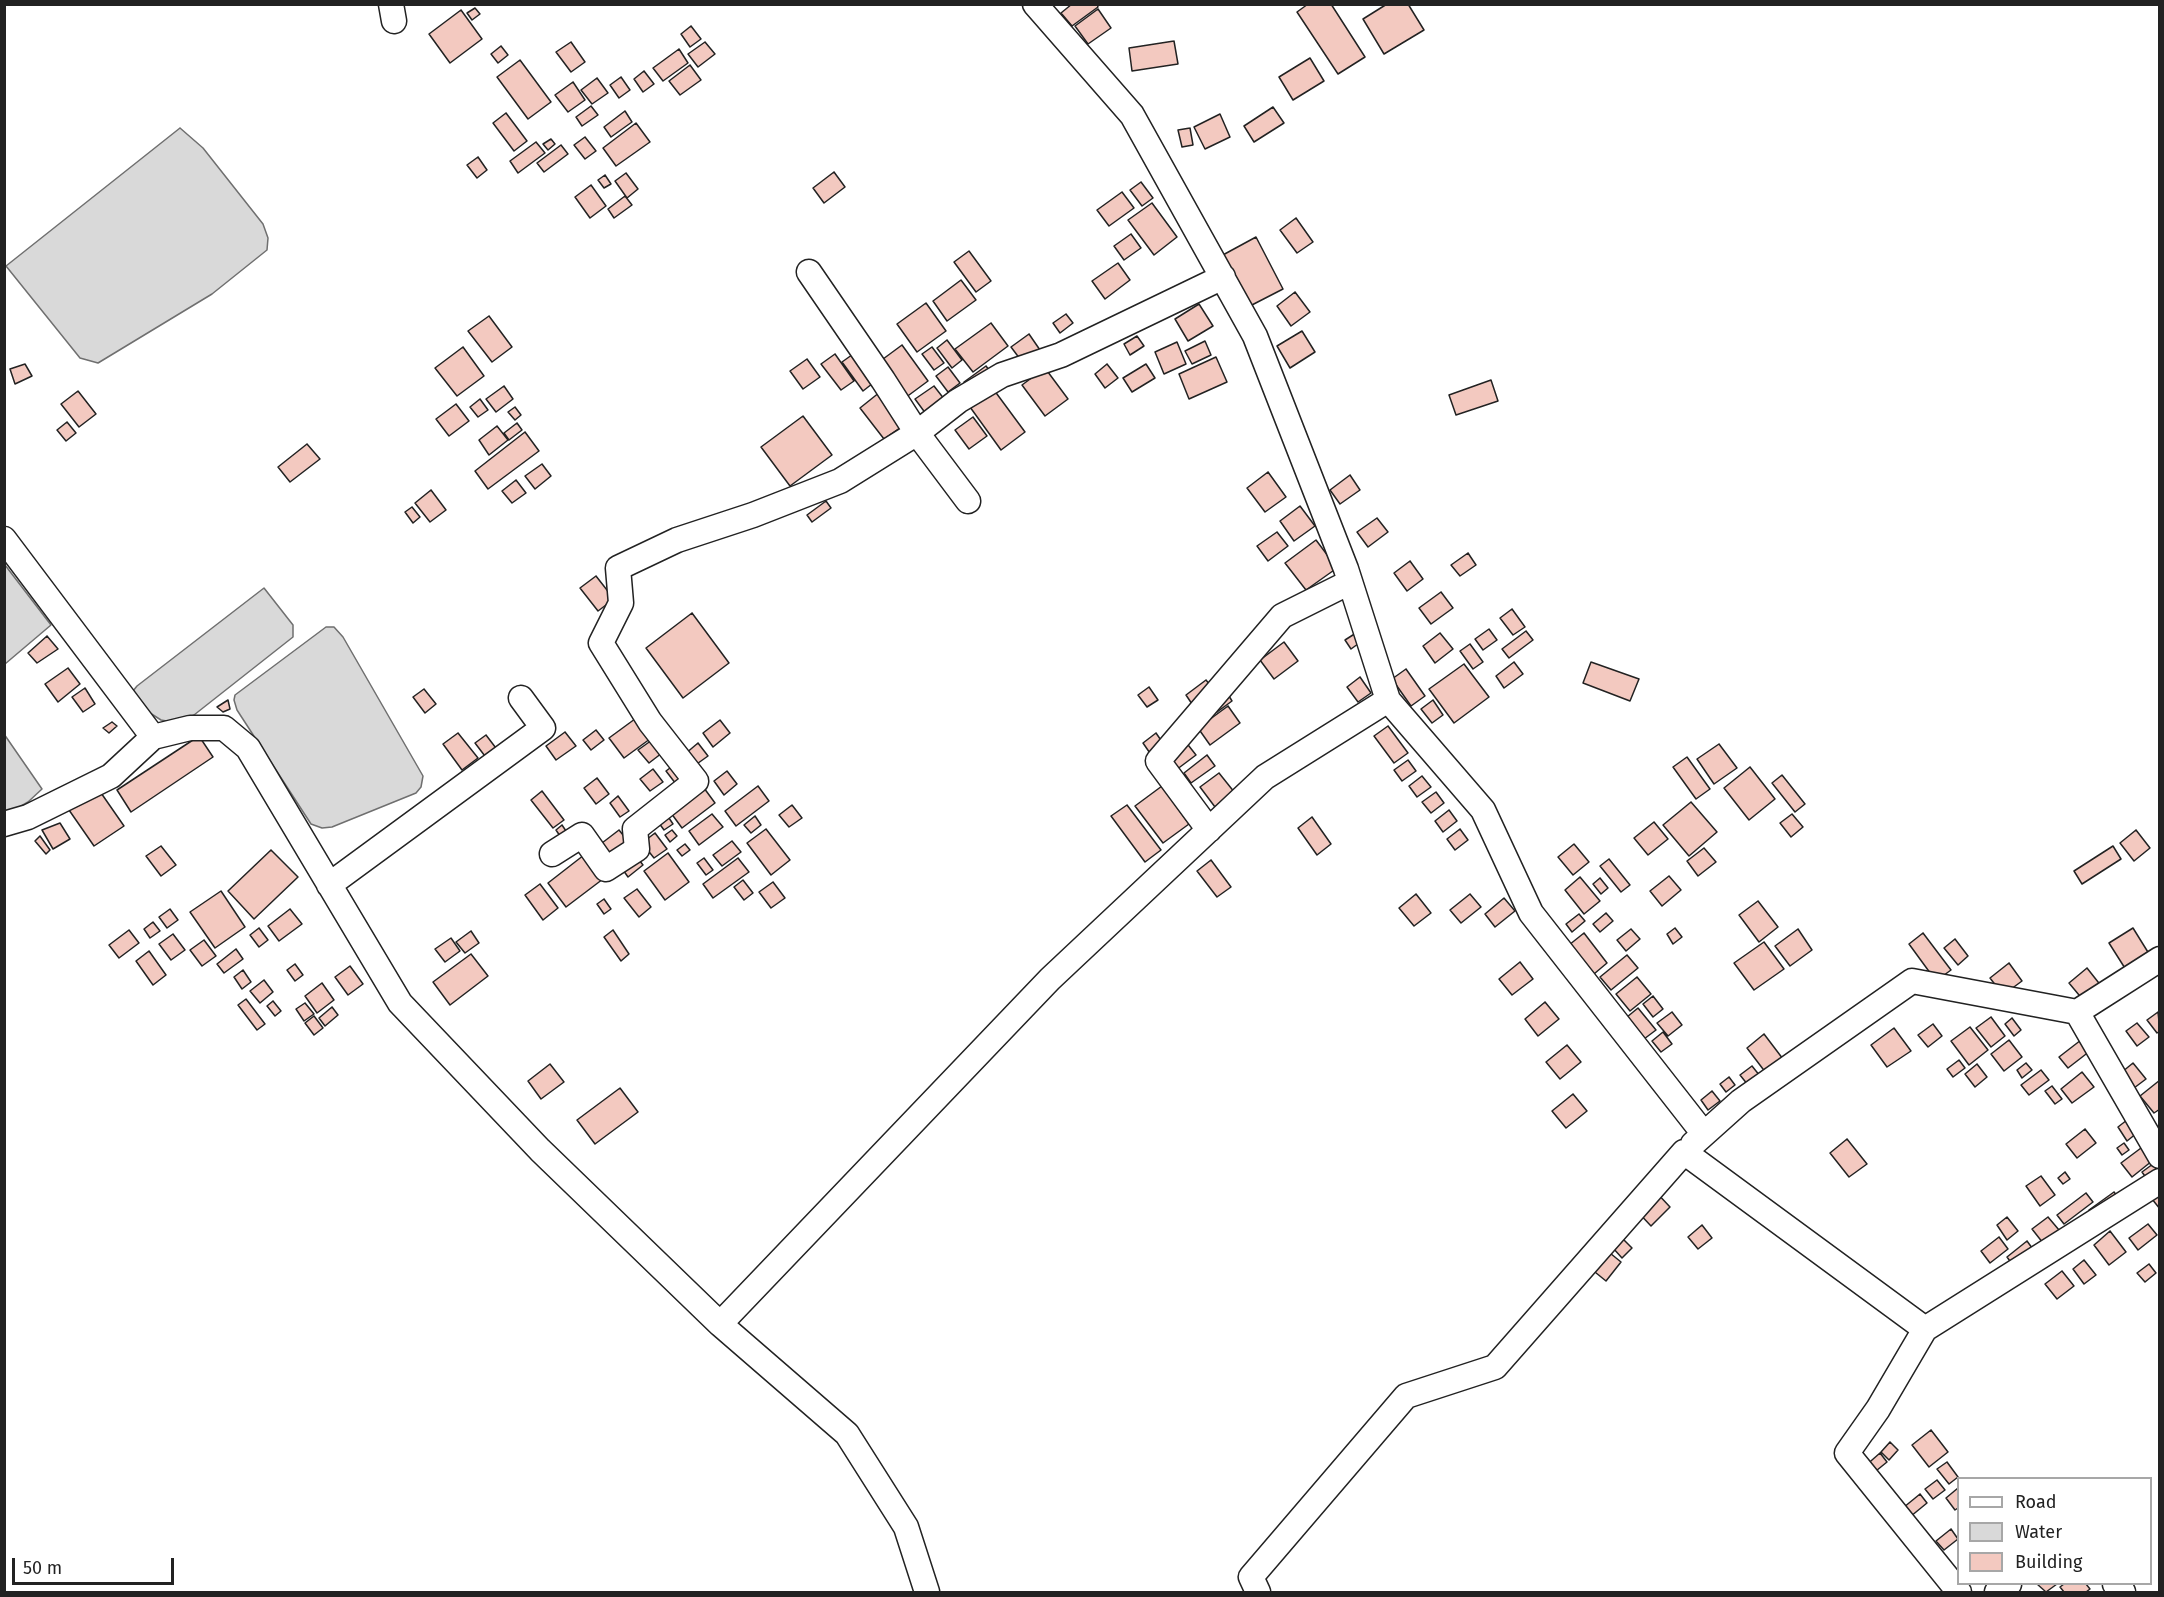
<!DOCTYPE html>
<html>
<head>
<meta charset="utf-8">
<style>
  body { margin:0 }
  #map { position:relative; width:2164px; height:1597px; overflow:hidden; background:#fff; font-family:"Fira Sans",sans-serif }
  canvas { display:block }
  .frame { position:absolute; inset:0; border:6px solid #222; pointer-events:none }
  .legend { position:absolute; left:1957px; top:1477px; width:195px; height:108px; box-sizing:border-box; background:#fff; border:2px solid #a7a7a7; margin:0; padding:8px 10px; list-style:none; font-size:18px; color:#222 }
  .legend li { display:flex; align-items:center; gap:12px; height:30px }
  .legend b { width:30px; border:2px solid #a7a7a7 }
  .scale { position:absolute; left:12px; top:1558px; width:162px; height:27px; box-sizing:border-box; border:3px solid #222; border-top:0; padding-left:8px; font-size:18px; line-height:21px; white-space:nowrap; color:#222; -webkit-text-stroke:4px #fff; paint-order:stroke }
</style>
</head>
<body>
<div id="map">
<canvas width="2164" height="1597"></canvas>
<div class="frame"></div>
<ul class="legend">
<li><b style="height:8px;background:#fff"></b>Road</li>
<li><b style="height:16px;background:#d9d9d9"></b>Water</li>
<li><b style="height:16px;background:#f3c9c0"></b>Building</li>
</ul>
<div class="scale">50 m</div>
</div>
<script>
const g = document.querySelector('canvas').getContext('2d');
g.lineJoin = 'round';
function paint(path, color) {
  g.fillStyle = color;
  g.fill(path, 'evenodd');
}
function poly(rows) {
  const path = new Path2D();
  for (const r of rows) {
    path.moveTo(r[0], r[1]);
    for (let i = 2; i < r.length; i += 2) path.lineTo(r[i], r[i + 1]);
  }
  return path;
}
function stroke(path, color, width, dash) {
  g.strokeStyle = color;
  g.lineWidth = width;
  g.lineCap = dash ? 'butt' : 'round';
  g.setLineDash(dash || []);
  g.stroke(path);
}
const water = poly([
  [180,128,203,148,263,224,268,238,267,250,212,294,98,363,80,358,6,266,180,128],
  [5,565,51,625,5,664,5,565],
  [264,588,293,625,293,637,194,715,178,723,161,720,150,713,133,691,137,686,264,588],
  [326,627,334,627,343,637,423,776,421,787,416,793,332,827,322,828,311,824,237,710,234,700,235,695,326,627],
  [4,734,42,789,28,802,4,816,4,734]
]);
const building = poly([
  [1072,4,1097,4,1098,7,1072,26,1061,13,1072,4],
  [1308,4,1331,4,1365,57,1338,74,1297,12,1308,4],
  [1387,4,1408,4,1424,30,1384,54,1363,19,1387,4],
  [475,8,480,14,472,20,467,13,475,8],
  [1098,9,1111,28,1088,44,1075,26,1098,9],
  [461,10,482,39,450,63,429,34,461,10],
  [691,26,701,39,690,47,681,34,691,26],
  [1174,41,1178,64,1132,71,1129,48,1174,41],
  [571,42,585,62,571,72,556,52,571,42],
  [705,42,715,54,698,67,688,54,705,42],
  [501,46,508,55,498,63,491,54,501,46],
  [679,49,688,63,663,81,653,68,679,49],
  [1310,58,1324,81,1293,100,1279,77,1310,58],
  [520,60,551,102,528,119,497,77,520,60],
  [690,65,701,80,680,95,669,81,690,65],
  [644,71,654,84,643,92,634,79,644,71],
  [621,77,630,90,619,98,610,85,621,77],
  [597,78,608,93,592,104,581,90,597,78],
  [573,82,585,100,568,112,555,95,573,82],
  [591,106,598,115,582,126,576,117,591,106],
  [1273,107,1284,123,1254,142,1244,126,1273,107],
  [625,111,632,122,611,137,604,127,625,111],
  [506,113,527,141,514,151,493,123,506,113],
  [1220,114,1230,137,1205,149,1194,127,1220,114],
  [636,123,650,142,616,166,603,148,636,123],
  [1190,128,1193,145,1182,147,1178,130,1190,128],
  [585,137,596,151,585,159,574,145,585,137],
  [551,139,555,144,548,150,543,144,551,139],
  [536,142,545,153,518,173,510,161,536,142],
  [561,145,568,154,544,172,537,163,561,145],
  [478,157,487,170,477,178,467,165,478,157],
  [834,172,845,187,824,203,813,188,834,172],
  [626,173,638,189,627,198,615,181,626,173],
  [605,175,611,184,604,188,598,180,605,175],
  [1141,182,1153,198,1142,206,1130,190,1141,182],
  [591,185,606,206,590,218,575,197,591,185],
  [1122,192,1134,208,1109,226,1097,210,1122,192],
  [625,196,632,205,614,218,608,209,625,196],
  [1152,203,1177,237,1154,255,1128,220,1152,203],
  [1296,218,1313,242,1297,253,1280,230,1296,218],
  [1131,234,1141,248,1124,260,1114,246,1131,234],
  [1256,237,1283,289,1248,307,1221,256,1256,237],
  [969,251,991,281,976,292,954,262,969,251],
  [1118,263,1130,280,1105,299,1092,281,1118,263],
  [961,280,976,300,947,321,933,301,961,280],
  [1295,292,1310,312,1291,326,1277,306,1295,292],
  [926,303,946,331,917,352,897,324,926,303],
  [1199,304,1213,326,1188,341,1175,319,1199,304],
  [1066,314,1073,323,1060,333,1053,323,1066,314],
  [489,316,512,347,492,362,468,331,489,316],
  [991,323,1008,346,973,372,955,349,991,323],
  [1302,331,1315,352,1290,368,1277,346,1302,331],
  [1029,334,1040,350,1023,363,1011,347,1029,334],
  [1137,336,1144,346,1130,355,1124,344,1137,336],
  [947,340,962,360,952,368,937,348,947,340],
  [1205,341,1211,355,1192,364,1185,351,1205,341],
  [1177,342,1186,364,1164,374,1155,352,1177,342],
  [902,345,928,381,905,398,879,362,902,345],
  [463,347,484,376,457,396,435,368,463,347],
  [932,347,944,363,934,370,922,354,932,347],
  [856,352,877,380,863,391,842,362,856,352],
  [835,354,854,381,841,390,821,364,835,354],
  [1216,357,1227,382,1189,399,1179,374,1216,357],
  [807,359,820,377,803,389,790,371,807,359],
  [25,364,32,376,15,384,10,369,25,364],
  [1107,364,1118,378,1105,388,1095,374,1107,364],
  [1146,364,1155,378,1132,392,1123,378,1146,364],
  [986,366,992,374,970,390,964,382,986,366],
  [948,367,960,383,948,392,936,376,948,367],
  [1045,368,1068,399,1045,416,1022,385,1045,368],
  [1491,380,1498,401,1456,415,1449,395,1491,380],
  [504,386,513,399,496,412,486,399,504,386],
  [934,386,948,404,929,418,915,399,934,386],
  [994,390,1025,432,1001,450,970,407,994,390],
  [78,391,96,414,79,427,61,404,78,391],
  [880,392,904,425,884,439,860,408,880,392],
  [480,399,488,410,478,417,470,407,480,399],
  [456,404,469,421,449,436,436,419,456,404],
  [515,407,521,415,515,420,508,412,515,407],
  [803,416,832,455,790,486,761,447,803,416],
  [973,417,987,436,969,449,955,430,973,417],
  [67,422,76,433,66,441,57,430,67,422],
  [517,423,522,430,509,440,504,433,517,423],
  [497,426,508,440,489,455,479,440,497,426],
  [525,432,539,451,488,489,475,471,525,432],
  [307,444,320,459,290,482,278,467,307,444],
  [542,464,551,476,535,489,525,476,542,464],
  [1268,472,1286,497,1265,512,1247,488,1268,472],
  [1350,475,1360,490,1340,504,1330,490,1350,475],
  [516,480,526,493,512,503,502,491,516,480],
  [431,490,446,510,430,522,415,503,431,490],
  [826,501,831,508,812,522,807,515,826,501],
  [1300,506,1315,526,1294,541,1280,521,1300,506],
  [412,507,420,517,413,523,405,512,412,507],
  [1377,518,1388,532,1368,547,1357,532,1377,518],
  [1277,532,1288,546,1268,561,1257,546,1277,532],
  [1316,540,1337,568,1306,590,1285,563,1316,540],
  [1468,553,1476,565,1460,576,1451,565,1468,553],
  [1410,561,1423,579,1407,591,1394,573,1410,561],
  [596,576,614,599,598,611,580,588,596,576],
  [1441,592,1453,608,1431,624,1419,608,1441,592],
  [1512,609,1525,627,1513,635,1500,618,1512,609],
  [692,613,729,663,683,698,646,648,692,613],
  [1489,629,1497,640,1483,650,1475,639,1489,629],
  [1526,631,1533,640,1509,658,1502,649,1526,631],
  [1356,633,1362,641,1351,649,1345,640,1356,633],
  [1440,633,1453,649,1435,663,1423,646,1440,633],
  [47,636,58,649,37,663,28,653,47,636],
  [1284,642,1298,661,1274,679,1260,660,1284,642],
  [1470,644,1483,662,1473,669,1460,651,1470,644],
  [1514,662,1523,674,1504,688,1496,676,1514,662],
  [1591,662,1639,679,1630,701,1583,683,1591,662],
  [1464,664,1489,697,1454,723,1429,689,1464,664],
  [68,668,80,684,58,702,45,684,68,668],
  [1406,669,1425,696,1411,706,1392,679,1406,669],
  [1360,677,1371,693,1358,702,1347,687,1360,677],
  [1206,680,1215,691,1194,707,1186,695,1206,680],
  [1149,687,1158,700,1147,707,1138,695,1149,687],
  [85,688,95,704,83,712,72,697,85,688],
  [424,689,436,704,425,713,413,697,424,689],
  [1226,691,1232,701,1217,712,1210,703,1226,691],
  [228,700,230,709,223,712,217,707,228,700],
  [1433,700,1443,715,1432,723,1421,709,1433,700],
  [1228,706,1240,723,1210,745,1198,728,1228,706],
  [639,716,654,736,624,758,609,738,639,716],
  [720,720,730,733,713,747,703,733,720,720],
  [112,722,117,726,109,733,103,728,112,722],
  [1388,726,1408,753,1394,763,1374,736,1388,726],
  [596,730,604,740,591,750,583,740,596,730],
  [565,732,576,746,556,760,546,746,565,732],
  [458,733,478,758,462,770,443,744,458,733],
  [1156,733,1167,749,1154,759,1143,743,1156,733],
  [486,735,502,756,491,764,475,743,486,735],
  [199,736,213,757,131,812,117,790,199,736],
  [652,740,662,753,649,763,638,750,652,740],
  [1185,741,1196,755,1176,770,1165,756,1185,741],
  [698,743,708,756,694,766,685,754,698,743],
  [1719,744,1737,768,1714,784,1697,759,1719,744],
  [1207,755,1215,766,1191,783,1184,773,1207,755],
  [1687,757,1710,789,1696,799,1673,767,1687,757],
  [1408,760,1416,771,1402,781,1394,770,1408,760],
  [674,765,683,778,676,784,666,771,674,765],
  [1750,767,1775,799,1749,820,1724,788,1750,767],
  [653,769,663,782,650,791,640,779,653,769],
  [727,771,737,784,724,795,714,781,727,771],
  [1219,773,1235,793,1215,807,1200,787,1219,773],
  [1782,775,1805,804,1795,812,1772,783,1782,775],
  [1422,776,1431,787,1417,797,1409,786,1422,776],
  [597,778,609,794,596,804,584,788,597,778],
  [758,786,769,801,736,826,725,811,758,786],
  [1162,786,1189,824,1163,843,1135,806,1162,786],
  [704,788,715,803,682,828,671,813,704,788],
  [99,790,124,826,94,846,69,810,99,790],
  [542,791,564,820,553,828,531,800,542,791],
  [1436,792,1444,803,1431,813,1422,802,1436,792],
  [618,796,629,811,620,817,610,803,618,796],
  [1691,802,1717,832,1689,856,1663,825,1691,802],
  [792,805,802,818,789,827,779,815,792,805],
  [1127,805,1161,850,1145,862,1111,816,1127,805],
  [1449,810,1457,821,1443,832,1435,821,1449,810],
  [665,812,673,824,664,830,656,819,665,812],
  [712,814,723,827,699,845,689,831,712,814],
  [1792,814,1803,827,1791,837,1780,823,1792,814],
  [755,816,761,825,751,833,744,825,755,816],
  [1312,817,1331,844,1317,855,1298,828,1312,817],
  [1654,822,1668,839,1648,855,1634,838,1654,822],
  [60,823,70,839,53,849,42,830,60,823],
  [562,825,570,837,564,842,556,830,562,825],
  [766,829,790,860,771,875,747,843,766,829],
  [1460,829,1468,840,1455,850,1447,839,1460,829],
  [619,830,631,845,613,858,602,843,619,830],
  [672,830,677,836,670,842,665,835,672,830],
  [2136,830,2150,848,2134,861,2120,843,2136,830],
  [655,833,667,849,654,858,642,843,655,833],
  [40,836,50,850,46,854,35,841,40,836],
  [732,841,741,852,722,866,713,855,732,841],
  [685,844,690,850,682,856,677,850,685,844],
  [1574,844,1589,862,1573,875,1558,857,1574,844],
  [161,846,176,865,161,876,146,856,161,846],
  [2113,846,2121,859,2082,884,2074,871,2113,846],
  [1704,848,1716,862,1698,876,1687,861,1704,848],
  [271,850,298,877,254,919,228,891,271,850],
  [668,853,689,882,665,900,644,871,668,853],
  [584,855,603,879,566,907,548,883,584,855],
  [636,856,643,865,628,877,621,867,636,856],
  [704,858,713,870,706,875,697,863,704,858],
  [738,858,749,872,713,898,703,884,738,858],
  [1609,859,1630,885,1621,892,1600,866,1609,859],
  [1211,860,1231,887,1217,897,1197,871,1211,860],
  [1669,876,1681,890,1662,906,1650,891,1669,876],
  [1580,877,1600,901,1584,914,1565,890,1580,877],
  [1600,878,1608,888,1601,894,1593,884,1600,878],
  [743,880,753,893,744,900,734,887,743,880],
  [773,882,785,898,771,908,759,892,773,882],
  [540,884,558,908,543,920,525,895,540,884],
  [637,889,651,907,639,917,624,898,637,889],
  [221,891,245,927,215,948,190,912,221,891],
  [1416,894,1431,913,1414,926,1399,908,1416,894],
  [1470,894,1481,907,1461,923,1450,910,1470,894],
  [1504,898,1515,911,1495,927,1485,914,1504,898],
  [604,899,611,909,604,914,597,904,604,899],
  [1758,901,1778,927,1759,942,1739,915,1758,901],
  [170,909,178,920,167,928,159,917,170,909],
  [290,909,302,924,279,941,268,926,290,909],
  [1606,913,1613,921,1600,932,1593,924,1606,913],
  [1579,914,1585,921,1572,932,1566,924,1579,914],
  [153,922,160,931,150,938,144,929,153,922],
  [259,928,268,940,259,947,250,935,259,928],
  [1675,928,1682,937,1673,944,1667,934,1675,928],
  [2133,928,2151,957,2128,973,2109,943,2133,928],
  [1631,929,1640,939,1626,951,1617,940,1631,929],
  [1798,929,1812,950,1790,966,1775,946,1798,929],
  [129,930,139,943,119,958,109,945,129,930],
  [613,930,629,954,621,961,604,937,613,930],
  [471,931,479,943,465,953,456,942,471,931],
  [1584,933,1607,963,1588,979,1564,949,1584,933],
  [1923,933,1951,970,1936,981,1909,944,1923,933],
  [173,934,185,950,171,960,159,944,173,934],
  [451,938,460,951,445,962,435,949,451,938],
  [1955,939,1968,956,1958,965,1944,948,1955,939],
  [204,940,216,956,202,966,190,950,204,940],
  [1764,942,1784,969,1754,990,1734,963,1764,942],
  [236,949,243,959,224,973,217,964,236,949],
  [149,951,166,975,153,985,136,961,149,951],
  [471,954,488,976,450,1005,433,982,471,954],
  [1627,955,1638,968,1611,990,1600,977,1627,955],
  [1520,962,1533,979,1512,995,1499,979,1520,962],
  [2009,963,2022,981,2003,995,1990,978,2009,963],
  [295,964,303,975,295,981,287,970,295,964],
  [350,966,363,984,348,995,335,977,350,966],
  [2087,968,2102,987,2084,1001,2069,983,2087,968],
  [243,970,251,982,242,989,234,977,243,970],
  [1637,977,1651,994,1630,1011,1616,994,1637,977],
  [264,980,273,992,260,1003,250,991,264,980],
  [322,983,334,1000,317,1013,305,996,322,983],
  [1653,996,1663,1009,1653,1017,1643,1004,1653,996],
  [246,999,265,1024,257,1030,238,1005,246,999],
  [273,1001,281,1011,275,1016,267,1006,273,1001],
  [1545,1002,1559,1019,1538,1036,1525,1019,1545,1002],
  [305,1003,314,1014,304,1021,296,1009,305,1003],
  [332,1007,338,1015,325,1026,319,1018,332,1007],
  [1638,1008,1656,1030,1644,1039,1627,1017,1638,1008],
  [1672,1012,1682,1025,1668,1036,1657,1023,1672,1012],
  [2158,1012,2160,1031,2157,1033,2147,1020,2158,1012],
  [314,1016,323,1028,314,1035,305,1023,314,1016],
  [1991,1017,2005,1036,1991,1047,1976,1028,1991,1017],
  [2012,1018,2021,1030,2014,1036,2005,1024,2012,1018],
  [2137,1023,2149,1037,2137,1046,2126,1031,2137,1023],
  [1933,1024,1942,1036,1928,1047,1918,1035,1933,1024],
  [1970,1027,1988,1050,1969,1065,1951,1041,1970,1027],
  [1894,1028,1911,1051,1887,1067,1871,1045,1894,1028],
  [1663,1032,1672,1044,1661,1052,1652,1041,1663,1032],
  [1764,1034,1783,1059,1766,1073,1747,1048,1764,1034],
  [2009,1040,2022,1057,2004,1071,1991,1054,2009,1040],
  [2081,1040,2090,1051,2068,1068,2059,1057,2081,1040],
  [1567,1045,1581,1062,1560,1079,1546,1062,1567,1045],
  [1959,1060,1965,1068,1953,1077,1947,1069,1959,1060],
  [2026,1063,2032,1070,2022,1078,2017,1070,2026,1063],
  [2133,1063,2146,1079,2134,1088,2122,1072,2133,1063],
  [550,1064,564,1082,541,1099,528,1081,550,1064],
  [1977,1064,1987,1077,1975,1087,1965,1074,1977,1064],
  [1752,1066,1760,1076,1748,1085,1740,1075,1752,1066],
  [2041,1070,2049,1080,2029,1095,2021,1085,2041,1070],
  [2082,1072,2094,1087,2072,1103,2061,1089,2082,1072],
  [1729,1077,1735,1085,1726,1092,1720,1084,1729,1077],
  [2160,1080,2160,1109,2154,1113,2140,1096,2160,1080],
  [2052,1086,2062,1099,2055,1104,2045,1091,2052,1086],
  [620,1088,638,1112,595,1144,577,1120,620,1088],
  [1712,1091,1720,1101,1708,1110,1701,1100,1712,1091],
  [1573,1094,1587,1111,1566,1128,1552,1111,1573,1094],
  [2127,1120,2137,1133,2127,1141,2118,1127,2127,1120],
  [2085,1129,2096,1143,2077,1158,2066,1144,2085,1129],
  [1847,1139,1867,1164,1849,1177,1830,1153,1847,1139],
  [2124,1143,2129,1150,2122,1155,2117,1148,2124,1143],
  [2141,1148,2152,1161,2132,1177,2121,1163,2141,1148],
  [2157,1161,2160,1173,2149,1182,2142,1172,2157,1161],
  [2065,1172,2070,1179,2063,1184,2058,1178,2065,1172],
  [2041,1176,2055,1195,2040,1206,2026,1186,2041,1176],
  [2160,1186,2160,1209,2148,1194,2160,1186],
  [1655,1191,1670,1207,1651,1226,1636,1210,1655,1191],
  [2114,1192,2121,1201,2097,1220,2089,1210,2114,1192],
  [2086,1193,2093,1202,2064,1224,2057,1215,2086,1193],
  [2007,1217,2018,1231,2007,1240,1997,1225,2007,1217],
  [2048,1217,2059,1230,2043,1243,2032,1229,2048,1217],
  [2148,1224,2157,1235,2138,1250,2129,1238,2148,1224],
  [1702,1225,1712,1238,1698,1249,1688,1237,1702,1225],
  [2110,1231,2126,1252,2109,1265,2094,1245,2110,1231],
  [1999,1237,2008,1249,1990,1263,1981,1251,1999,1237],
  [1623,1239,1632,1248,1622,1258,1613,1248,1623,1239],
  [2027,1241,2035,1252,2015,1268,2007,1257,2027,1241],
  [1605,1249,1621,1262,1606,1281,1590,1268,1605,1249],
  [2084,1260,2096,1275,2084,1284,2073,1269,2084,1260],
  [2149,1264,2156,1273,2145,1282,2137,1273,2149,1264],
  [2062,1271,2074,1286,2057,1299,2045,1284,2062,1271],
  [1931,1430,1948,1452,1929,1467,1912,1445,1931,1430],
  [1890,1442,1898,1450,1889,1460,1881,1452,1890,1442],
  [1880,1453,1887,1462,1871,1475,1864,1467,1880,1453],
  [1947,1462,1958,1477,1949,1484,1937,1469,1947,1462],
  [1937,1480,1945,1490,1933,1499,1925,1489,1937,1480],
  [1958,1488,1958,1508,1955,1510,1946,1498,1958,1488],
  [1920,1494,1927,1503,1905,1521,1898,1512,1920,1494],
  [1951,1529,1958,1539,1944,1550,1936,1541,1951,1529],
  [2037,1584,2057,1584,2046,1592,2037,1584],
  [2064,1584,2086,1584,2090,1589,2086,1592,2064,1592,2060,1587,2064,1584]
]);
const minor = poly([
  [391,4,394,21],
  [1035,4,1132,115,1255,336,1346,569,1388,700],
  [809,272,883,380,917,433,958,401,1002,375,1061,355,1223,277],
  [4,539,153,737,190,728,224,728,248,748,400,1003,540,1150,720,1324,847,1434,906,1527,927,1592],
  [4,824,28,817,111,776,153,737],
  [1209,830,1158,761,1282,616,1350,582],
  [552,854,582,835,606,869,637,849,635,829,696,781,650,722,601,643,621,603,618,568,677,540,753,515,840,481,917,433,968,501],
  [329,885,543,728,521,698],
  [2077,1012,2160,959],
  [1693,1144,1741,1101,1912,981,2077,1012,2160,1156],
  [720,1324,1050,979,1265,777,1388,700,1483,810,1531,913,1704,1134],
  [2115,1584,2123,1592],
  [1258,1592,1251,1577,1406,1396,1495,1367,1684,1152,1925,1329],
  [1959,1592,1847,1453,1878,1409,1925,1329,2160,1181],
  [1997,1592,2009,1584]
]);
paint(water, '#d9d9d9');
stroke(water, '#6f6f6f', 1.5);
paint(building, '#f3c9c0');
stroke(building, '#222', 1.5);
stroke(minor, '#222', 27);
stroke(minor, '#fff', 24);
</script>
</body>
</html>
